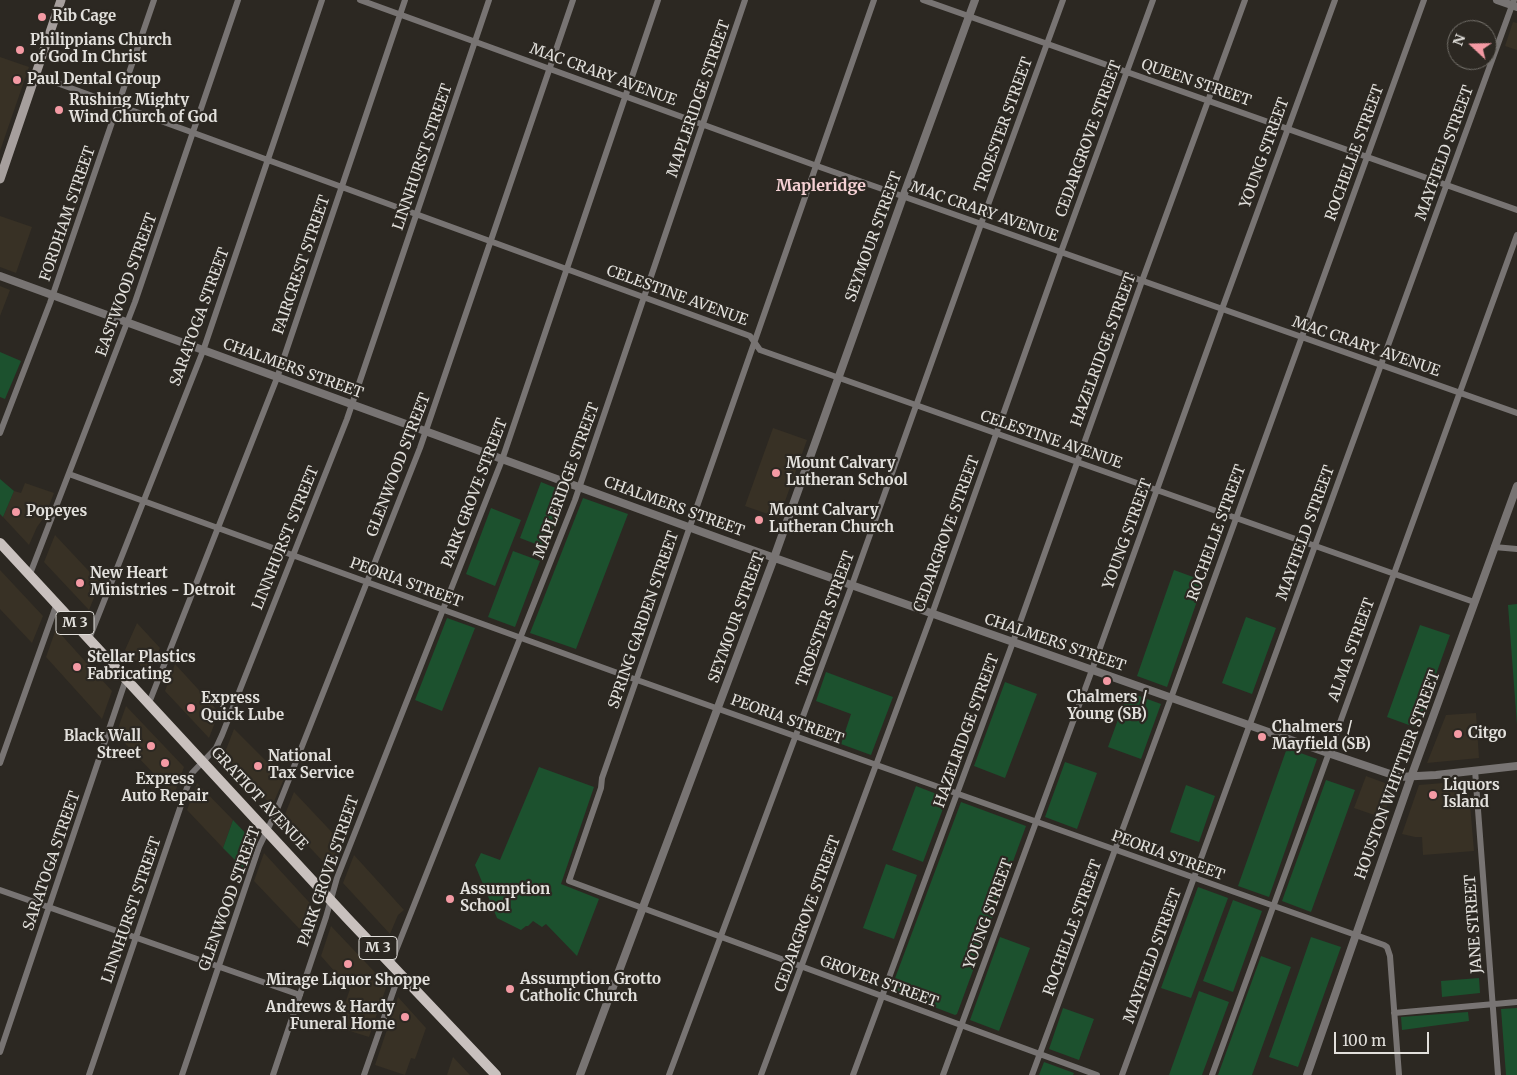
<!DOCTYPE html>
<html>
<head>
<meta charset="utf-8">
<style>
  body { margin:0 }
  #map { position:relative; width:1517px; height:1075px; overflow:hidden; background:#2c2822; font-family:Merriweather,serif }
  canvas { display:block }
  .north { position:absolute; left:1447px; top:20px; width:50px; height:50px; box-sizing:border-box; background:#2c2822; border:1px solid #75726c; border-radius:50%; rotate:291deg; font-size:14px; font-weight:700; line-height:20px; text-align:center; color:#e2e0dc }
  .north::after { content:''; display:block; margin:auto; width:18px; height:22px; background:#f49aa4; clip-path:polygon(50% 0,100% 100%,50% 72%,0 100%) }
  .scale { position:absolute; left:1334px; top:1032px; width:95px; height:22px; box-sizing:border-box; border:2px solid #e2e0dc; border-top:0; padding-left:6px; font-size:15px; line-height:18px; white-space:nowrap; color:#e2e0dc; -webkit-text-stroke:4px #2c2822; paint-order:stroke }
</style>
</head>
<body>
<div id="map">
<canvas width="1517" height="1075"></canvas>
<div class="north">N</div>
<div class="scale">100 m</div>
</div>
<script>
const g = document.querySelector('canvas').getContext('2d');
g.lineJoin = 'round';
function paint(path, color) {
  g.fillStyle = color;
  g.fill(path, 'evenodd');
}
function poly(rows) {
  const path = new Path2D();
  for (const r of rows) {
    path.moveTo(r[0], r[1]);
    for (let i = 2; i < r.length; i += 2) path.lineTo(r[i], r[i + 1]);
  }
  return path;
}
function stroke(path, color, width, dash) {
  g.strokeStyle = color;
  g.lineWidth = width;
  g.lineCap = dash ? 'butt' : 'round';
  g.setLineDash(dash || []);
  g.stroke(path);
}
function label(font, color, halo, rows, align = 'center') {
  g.font = font + ' Merriweather,serif';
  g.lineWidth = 4.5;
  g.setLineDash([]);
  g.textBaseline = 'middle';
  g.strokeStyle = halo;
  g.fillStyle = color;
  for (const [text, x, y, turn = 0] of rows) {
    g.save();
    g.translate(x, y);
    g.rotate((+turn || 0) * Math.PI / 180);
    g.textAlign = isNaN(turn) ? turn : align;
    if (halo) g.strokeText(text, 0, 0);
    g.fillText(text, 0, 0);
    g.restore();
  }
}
const built = poly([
  [1513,22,1517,23,1517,50,1505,46],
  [0,57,29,67,0,151],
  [0,216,32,227,16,273,0,267],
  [0,286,10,290,0,316],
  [773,428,807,440,779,518,745,506],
  [25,483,54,493,45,516,37,527,29,545,3,517,14,491,21,493],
  [55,535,100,583,89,610,44,562],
  [0,570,43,616,32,643,0,609],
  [137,623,160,648,149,674,125,650],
  [56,629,112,691,102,719,46,657],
  [175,664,219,712,209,738,165,691],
  [126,706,184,767,174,795,116,734],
  [1476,713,1479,758,1427,763,1446,715],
  [234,729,284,779,272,806,224,755],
  [1366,776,1393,786,1383,818,1354,808],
  [1468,781,1474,851,1423,855,1422,837,1415,837,1402,834,1419,785],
  [197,783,233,820,223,848,187,810],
  [294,792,342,843,331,870,283,819],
  [264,853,319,913,310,940,254,881],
  [354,855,404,910,398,915,390,934,343,883],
  [331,926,387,985,369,1037,337,1027,350,989,321,956],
  [398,997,426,1028,415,1059,411,1058,405,1075,375,1065],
  [453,1057,470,1075,447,1075]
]);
const green = poly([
  [0,352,21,361,5,399,0,397],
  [0,479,14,491,3,517,0,514],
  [541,482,568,493,546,548,520,538],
  [583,498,628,514,576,649,530,633],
  [491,508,521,520,495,586,466,574],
  [513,551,540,561,515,627,488,617],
  [1174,570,1204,581,1167,687,1137,676],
  [1517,604,1517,725,1508,605],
  [1246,617,1276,628,1252,694,1222,683],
  [447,618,475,628,442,711,415,700],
  [1420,625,1450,635,1417,728,1387,717],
  [826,672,893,697,871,755,841,744,851,714,816,701],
  [1005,682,1037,694,1005,778,974,766],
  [1128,692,1161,704,1141,759,1108,747],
  [1287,748,1317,759,1269,897,1238,886],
  [1065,762,1097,773,1077,829,1045,817],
  [539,767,594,787,561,884,599,899,577,956,546,924,542,927,533,921,528,926,526,926,521,930,497,918,475,865,481,853,500,860],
  [1326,780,1355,790,1311,912,1282,901],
  [1186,785,1215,796,1199,842,1170,832],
  [916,786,947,798,923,862,892,850],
  [961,802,1026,826,957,1014,955,1015,892,991,891,989],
  [233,820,253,841,243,868,223,848],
  [886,864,917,875,894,939,863,928],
  [1198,887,1228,898,1191,998,1161,988],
  [1233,900,1262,911,1233,992,1203,981],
  [1000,937,1030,948,999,1031,970,1020],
  [1311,937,1341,947,1298,1067,1269,1057],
  [1261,956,1291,967,1252,1075,1218,1075],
  [1479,978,1480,993,1442,997,1441,981],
  [1199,991,1229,1002,1202,1075,1169,1075],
  [1063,1008,1094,1019,1079,1060,1049,1049],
  [1517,1008,1517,1075,1506,1075,1501,1009],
  [1468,1012,1469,1021,1402,1030,1401,1017],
  [1044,1062,1074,1073,1073,1075,1039,1075]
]);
const minor = poly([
  [360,0,817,166,1517,413],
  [874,0,602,778,601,788,569,881,1097,1075],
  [923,0,1517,210],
  [35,75,750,336,760,350,1474,602],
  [0,433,50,303,154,0],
  [69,474,637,680,1384,945,1387,947,1390,956,1399,1075],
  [1494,547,1517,549],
  [30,574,135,302,238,0],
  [89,639,203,351,322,0],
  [149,703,277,378,405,0],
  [0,763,57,603],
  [1475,770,1498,1075],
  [0,890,300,995],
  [391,963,575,500,745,0],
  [1394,1013,1517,1002],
  [0,1052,126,679],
  [89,1075,192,773,216,748,222,735,347,419,489,0],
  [182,1075,259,847,276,812,420,448,573,0],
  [273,1075,326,917,337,878,502,460,658,0],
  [364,1075,400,972],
  [669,1075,852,585,981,224,1063,0],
  [761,1075,932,614,1061,252,1153,0],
  [853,1075,1013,642,1142,281,1245,0],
  [943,1075,1092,670,1222,309,1335,0],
  [1032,1075,1171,698,1424,0],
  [1122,1075,1514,0],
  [1212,1075,1517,235]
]);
const tertiary = poly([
  [1497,0,1517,7],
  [0,276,735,544,1328,753,1399,777,1436,775,1517,766],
  [580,1075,774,558,903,197,975,0],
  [1307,1075,1411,777,1517,486]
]);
const secondary = poly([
  [0,179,61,0]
]);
const primary = poly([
  [0,543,347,918,496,1075]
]);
const markers = [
  [42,17,5,"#f49aa4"],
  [20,50,5,"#f49aa4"],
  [17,80,5,"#f49aa4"],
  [59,110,5,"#f49aa4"],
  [776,473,5,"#f49aa4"],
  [16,512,5,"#f49aa4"],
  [759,520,5,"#f49aa4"],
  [80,583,5,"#f49aa4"],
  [77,667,5,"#f49aa4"],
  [1107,681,5,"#f49aa4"],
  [191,708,5,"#f49aa4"],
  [1458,734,5,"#f49aa4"],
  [1262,737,5,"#f49aa4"],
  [151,746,5,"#f49aa4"],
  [165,763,5,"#f49aa4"],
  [258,766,5,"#f49aa4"],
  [1433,795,5,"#f49aa4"],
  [450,899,5,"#f49aa4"],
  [348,964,5,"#f49aa4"],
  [510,989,5,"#f49aa4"],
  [405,1017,5,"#f49aa4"]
];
const shields = [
  [75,623,38],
  [378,948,38]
];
const shieldNames = [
  ["M 3",75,623],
  ["M 3",378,948]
];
const poiNames = [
  ["Rib Cage",52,17],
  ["Philippians Church",30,41],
  ["of God In Christ",30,58],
  ["Paul Dental Group",27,80],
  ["Rushing Mighty",69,101],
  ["Wind Church of God",69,118],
  ["Mount Calvary",786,464],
  ["Lutheran School",786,481],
  ["Mount Calvary",769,511],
  ["Lutheran Church",769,528],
  ["Popeyes",26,512],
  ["New Heart",90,574],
  ["Ministries - Detroit",90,591],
  ["Stellar Plastics",87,658],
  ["Fabricating",87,675],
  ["Chalmers /",1107,698,"center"],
  ["Young (SB)",1107,715,"center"],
  ["Express",201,699],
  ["Quick Lube",201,716],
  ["Chalmers /",1272,728],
  ["Mayfield (SB)",1272,745],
  ["Citgo",1468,734],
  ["Black Wall",141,737,"right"],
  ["Street",141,754,"right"],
  ["National",268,757],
  ["Tax Service",268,774],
  ["Express",165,780,"center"],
  ["Auto Repair",165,797,"center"],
  ["Liquors",1443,786],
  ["Island",1443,803],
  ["Assumption",460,890],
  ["School",460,907],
  ["Assumption Grotto",520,980],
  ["Catholic Church",520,997],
  ["Mirage Liquor Shoppe",348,981,"center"],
  ["Andrews & Hardy",395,1008,"right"],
  ["Funeral Home",395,1025,"right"]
];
const streetNames = [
  ["MAC CRARY AVENUE",603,75,20],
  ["QUEEN STREET",1196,83,19],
  ["MAPLERIDGE STREET",699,99,-71],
  ["TROESTER STREET",1004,125,-70],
  ["CEDARGROVE STREET",1089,139,-70],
  ["YOUNG STREET",1265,153,-70],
  ["ROCHELLE STREET",1355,153,-70],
  ["MAYFIELD STREET",1445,153,-70],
  ["LINNHURST STREET",423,157,-71],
  ["MAC CRARY AVENUE",984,212,19],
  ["FORDHAM STREET",68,214,-71],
  ["SEYMOUR STREET",874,237,-70],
  ["FAIRCREST STREET",302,265,-71],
  ["EASTWOOD STREET",127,285,-70],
  ["CELESTINE AVENUE",677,296,20],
  ["SARATOGA STREET",200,317,-70],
  ["MAC CRARY AVENUE",1366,347,19],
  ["HAZELRIDGE STREET",1104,350,-70],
  ["CHALMERS STREET",293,369,20],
  ["CELESTINE AVENUE",1051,440,19],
  ["GLENWOOD STREET",399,465,-69],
  ["MAPLERIDGE STREET",567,481,-70],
  ["PARK GROVE STREET",475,493,-69],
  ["CHALMERS STREET",674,507,20],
  ["ROCHELLE STREET",1217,533,-70],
  ["MAYFIELD STREET",1306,533,-70],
  ["CEDARGROVE STREET",947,534,-70],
  ["YOUNG STREET",1128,534,-70],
  ["LINNHURST STREET",286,538,-68],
  ["PEORIA STREET",406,583,20],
  ["SEYMOUR STREET",737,618,-70],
  ["TROESTER STREET",826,619,-70],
  ["SPRING GARDEN STREET",644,620,-71],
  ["CHALMERS STREET",1055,643,19],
  ["ALMA STREET",1352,650,-70],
  ["PEORIA STREET",787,720,20],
  ["HAZELRIDGE STREET",967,731,-70],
  ["HOUSTON WHITTIER STREET",1398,775,-70],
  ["GRATIOT AVENUE",259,799,47],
  ["PEORIA STREET",1168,856,20],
  ["SARATOGA STREET",52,861,-71],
  ["PARK GROVE STREET",329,871,-71],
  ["GLENWOOD STREET",230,899,-70],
  ["LINNHURST STREET",132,910,-71],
  ["CEDARGROVE STREET",808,914,-70],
  ["YOUNG STREET",989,914,-70],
  ["JANE STREET",1474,924,-94],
  ["ROCHELLE STREET",1073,928,-70],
  ["MAYFIELD STREET",1153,956,-70],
  ["GROVER STREET",879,982,20]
];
const neighbourhoodNames = [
  ["Mapleridge",821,186]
];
paint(built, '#383125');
paint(green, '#1c512e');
stroke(minor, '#787473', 6);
stroke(tertiary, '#787473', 8);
stroke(secondary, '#a69f9d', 9);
stroke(primary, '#c9c1be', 10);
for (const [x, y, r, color] of markers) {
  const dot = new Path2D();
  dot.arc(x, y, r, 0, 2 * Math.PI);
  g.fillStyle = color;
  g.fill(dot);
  stroke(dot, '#2c2822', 2);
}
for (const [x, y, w] of shields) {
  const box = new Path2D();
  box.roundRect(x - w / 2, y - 11.5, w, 23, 4);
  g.fillStyle = '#2c2822';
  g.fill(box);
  stroke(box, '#e2e0dc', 1);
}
label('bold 14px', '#e2e0dc', null, shieldNames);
label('bold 15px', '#e2e0dc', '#2c2822', poiNames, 'left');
label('15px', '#e2e0dc', '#2c2822', streetNames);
label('bold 16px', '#f4d1d4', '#2c2822', neighbourhoodNames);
</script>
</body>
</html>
